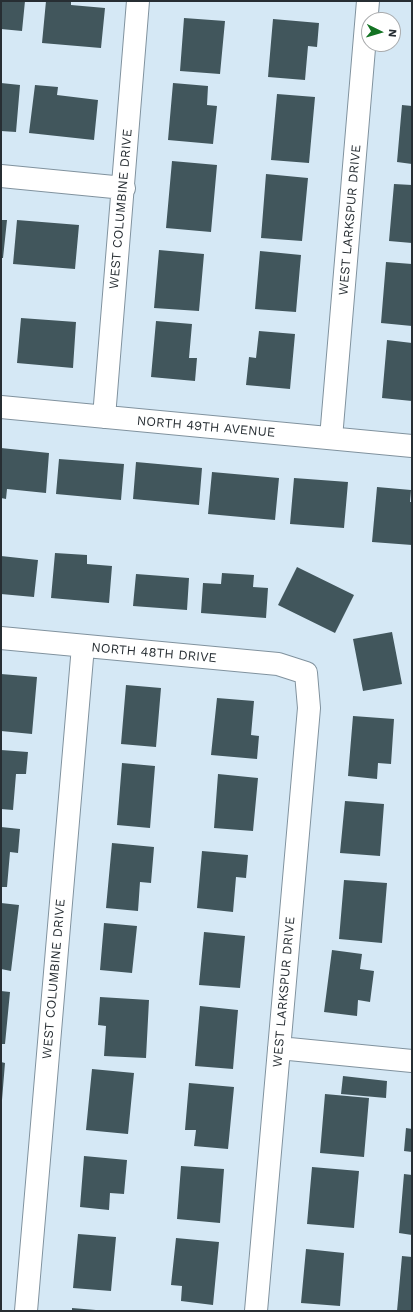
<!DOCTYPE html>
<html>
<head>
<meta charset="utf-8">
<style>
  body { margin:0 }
  #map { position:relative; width:413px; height:1312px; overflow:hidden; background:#d5e8f5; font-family:"Work Sans",sans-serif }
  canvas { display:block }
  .frame { position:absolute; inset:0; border:2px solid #272e33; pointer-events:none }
  .north { position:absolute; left:361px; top:12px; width:40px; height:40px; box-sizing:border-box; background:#fff; border:1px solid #a9abad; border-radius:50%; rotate:95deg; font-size:11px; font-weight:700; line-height:16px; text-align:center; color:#272e33 }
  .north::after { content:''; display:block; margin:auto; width:14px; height:18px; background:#137323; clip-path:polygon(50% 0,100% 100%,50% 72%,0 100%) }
</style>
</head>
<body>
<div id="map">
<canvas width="413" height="1312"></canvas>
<div class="frame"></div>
<div class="north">N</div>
</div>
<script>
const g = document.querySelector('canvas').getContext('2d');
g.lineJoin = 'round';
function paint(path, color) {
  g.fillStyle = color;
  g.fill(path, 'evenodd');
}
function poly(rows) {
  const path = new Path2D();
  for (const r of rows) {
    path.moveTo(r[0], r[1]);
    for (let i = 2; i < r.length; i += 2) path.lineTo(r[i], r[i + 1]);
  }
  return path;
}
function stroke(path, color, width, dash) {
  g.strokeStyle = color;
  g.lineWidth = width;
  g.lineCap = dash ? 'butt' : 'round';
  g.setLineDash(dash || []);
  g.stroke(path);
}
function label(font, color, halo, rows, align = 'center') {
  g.font = font + ' "Work Sans",sans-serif';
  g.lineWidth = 4;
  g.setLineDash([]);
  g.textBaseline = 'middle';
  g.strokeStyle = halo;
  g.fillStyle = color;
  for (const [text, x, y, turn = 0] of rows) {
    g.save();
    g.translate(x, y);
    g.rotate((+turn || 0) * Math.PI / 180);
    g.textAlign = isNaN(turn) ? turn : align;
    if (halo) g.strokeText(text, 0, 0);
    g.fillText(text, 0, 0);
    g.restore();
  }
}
const building = poly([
  [1,1,25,1,22,31,1,29],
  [46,1,71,1,71,5,105,8,101,48,42,43],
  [184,18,225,21,220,74,180,71],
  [273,19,319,23,317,47,308,46,305,80,268,77],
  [1,83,20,85,16,132,1,131],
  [173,83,208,86,207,105,217,106,213,144,168,140],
  [35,85,58,87,57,95,98,100,94,140,29,133],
  [277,94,315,97,309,163,271,160],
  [402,105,412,106,412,164,397,162],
  [172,161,217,165,211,232,166,228],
  [266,174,308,178,302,241,261,238],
  [394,184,412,185,412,243,389,241],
  [1,220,7,220,3,258,1,258],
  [17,220,79,225,75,269,13,264],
  [159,250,204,254,199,311,154,308],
  [260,251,301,255,296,312,255,309],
  [386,262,412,264,412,326,381,323],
  [21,318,76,322,73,368,17,363],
  [156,321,192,324,189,358,197,358,195,381,151,377],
  [259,331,295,334,290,389,246,385,249,357,256,358],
  [387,340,412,343,412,401,382,398],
  [1,448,49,453,46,493,7,489,6,499,1,498],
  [59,459,124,464,121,500,56,494],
  [136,462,202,468,199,505,133,499],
  [212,472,279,478,275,520,208,514],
  [294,478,348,482,344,528,290,524],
  [377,487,411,490,410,502,412,502,412,545,372,542],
  [55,553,87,555,87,564,112,566,109,603,51,598],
  [1,556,38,560,34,597,1,594],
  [297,567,354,595,335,633,278,605],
  [222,573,254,575,253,587,268,588,266,618,201,613,203,583,221,584],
  [136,574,189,578,187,610,133,606],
  [392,632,402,684,363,691,353,639],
  [1,674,37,677,32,734,1,731],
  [126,685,161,688,156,747,121,744],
  [217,698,254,701,251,735,259,736,257,759,211,755],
  [353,716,394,719,391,764,378,763,377,779,348,776],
  [1,750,28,752,26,774,16,774,13,810,1,809],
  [122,763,155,766,150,828,117,825],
  [218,774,258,778,253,831,214,828],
  [345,801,384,804,380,856,340,853],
  [1,827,20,829,18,853,10,852,7,887,1,887],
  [112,843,154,847,151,883,140,882,138,911,106,908],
  [202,851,248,855,246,878,236,877,233,912,197,908],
  [344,880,387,883,382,943,339,939],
  [1,903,19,905,11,971,1,969],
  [104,923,137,926,132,973,100,970],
  [204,932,245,936,240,988,199,985],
  [332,950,362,954,360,969,374,971,370,1002,358,1000,357,1016,324,1012],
  [1,991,10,992,5,1044,1,1044],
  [100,997,149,1000,146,1058,104,1056,106,1026,98,1025],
  [200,1006,238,1010,233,1069,195,1066],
  [1,1062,5,1063,2,1100,1,1100],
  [92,1069,134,1073,128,1134,86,1130],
  [343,1076,387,1081,386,1098,341,1094],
  [189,1083,234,1087,228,1149,194,1146,196,1130,185,1130],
  [325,1094,369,1098,364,1157,320,1153],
  [406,1128,412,1129,412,1152,404,1151],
  [84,1156,127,1160,124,1194,110,1193,109,1210,80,1207],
  [181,1166,224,1169,220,1223,177,1219],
  [312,1167,359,1171,354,1228,307,1224],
  [404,1174,412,1175,412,1235,399,1233],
  [78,1234,116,1237,111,1291,73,1288],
  [176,1238,219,1242,213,1305,181,1301,182,1286,171,1285],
  [306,1249,344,1253,340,1306,301,1303],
  [402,1256,412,1257,412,1311,397,1311],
  [72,1308,96,1310,96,1311,72,1311]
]);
const minor = poly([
  [1,176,124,188],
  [1,407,412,446],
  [104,417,138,1],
  [331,438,368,1],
  [1,638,278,664,306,673,309,708,256,1311],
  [279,1048,412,1061],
  [26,1311,83,646]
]);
const streetNames = [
  ["WEST COLUMBINE DRIVE",121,209,-85],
  ["WEST LARKSPUR DRIVE",350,220,-85],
  ["NORTH 49TH AVENUE",206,427,5],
  ["NORTH 48TH DRIVE",154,653,5],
  ["WEST COLUMBINE DRIVE",54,979,-85],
  ["WEST LARKSPUR DRIVE",284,992,-85]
];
paint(building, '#41565c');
stroke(minor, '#80929e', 24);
stroke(minor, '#fff', 22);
label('13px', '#272e33', '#fff', streetNames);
</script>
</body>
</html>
